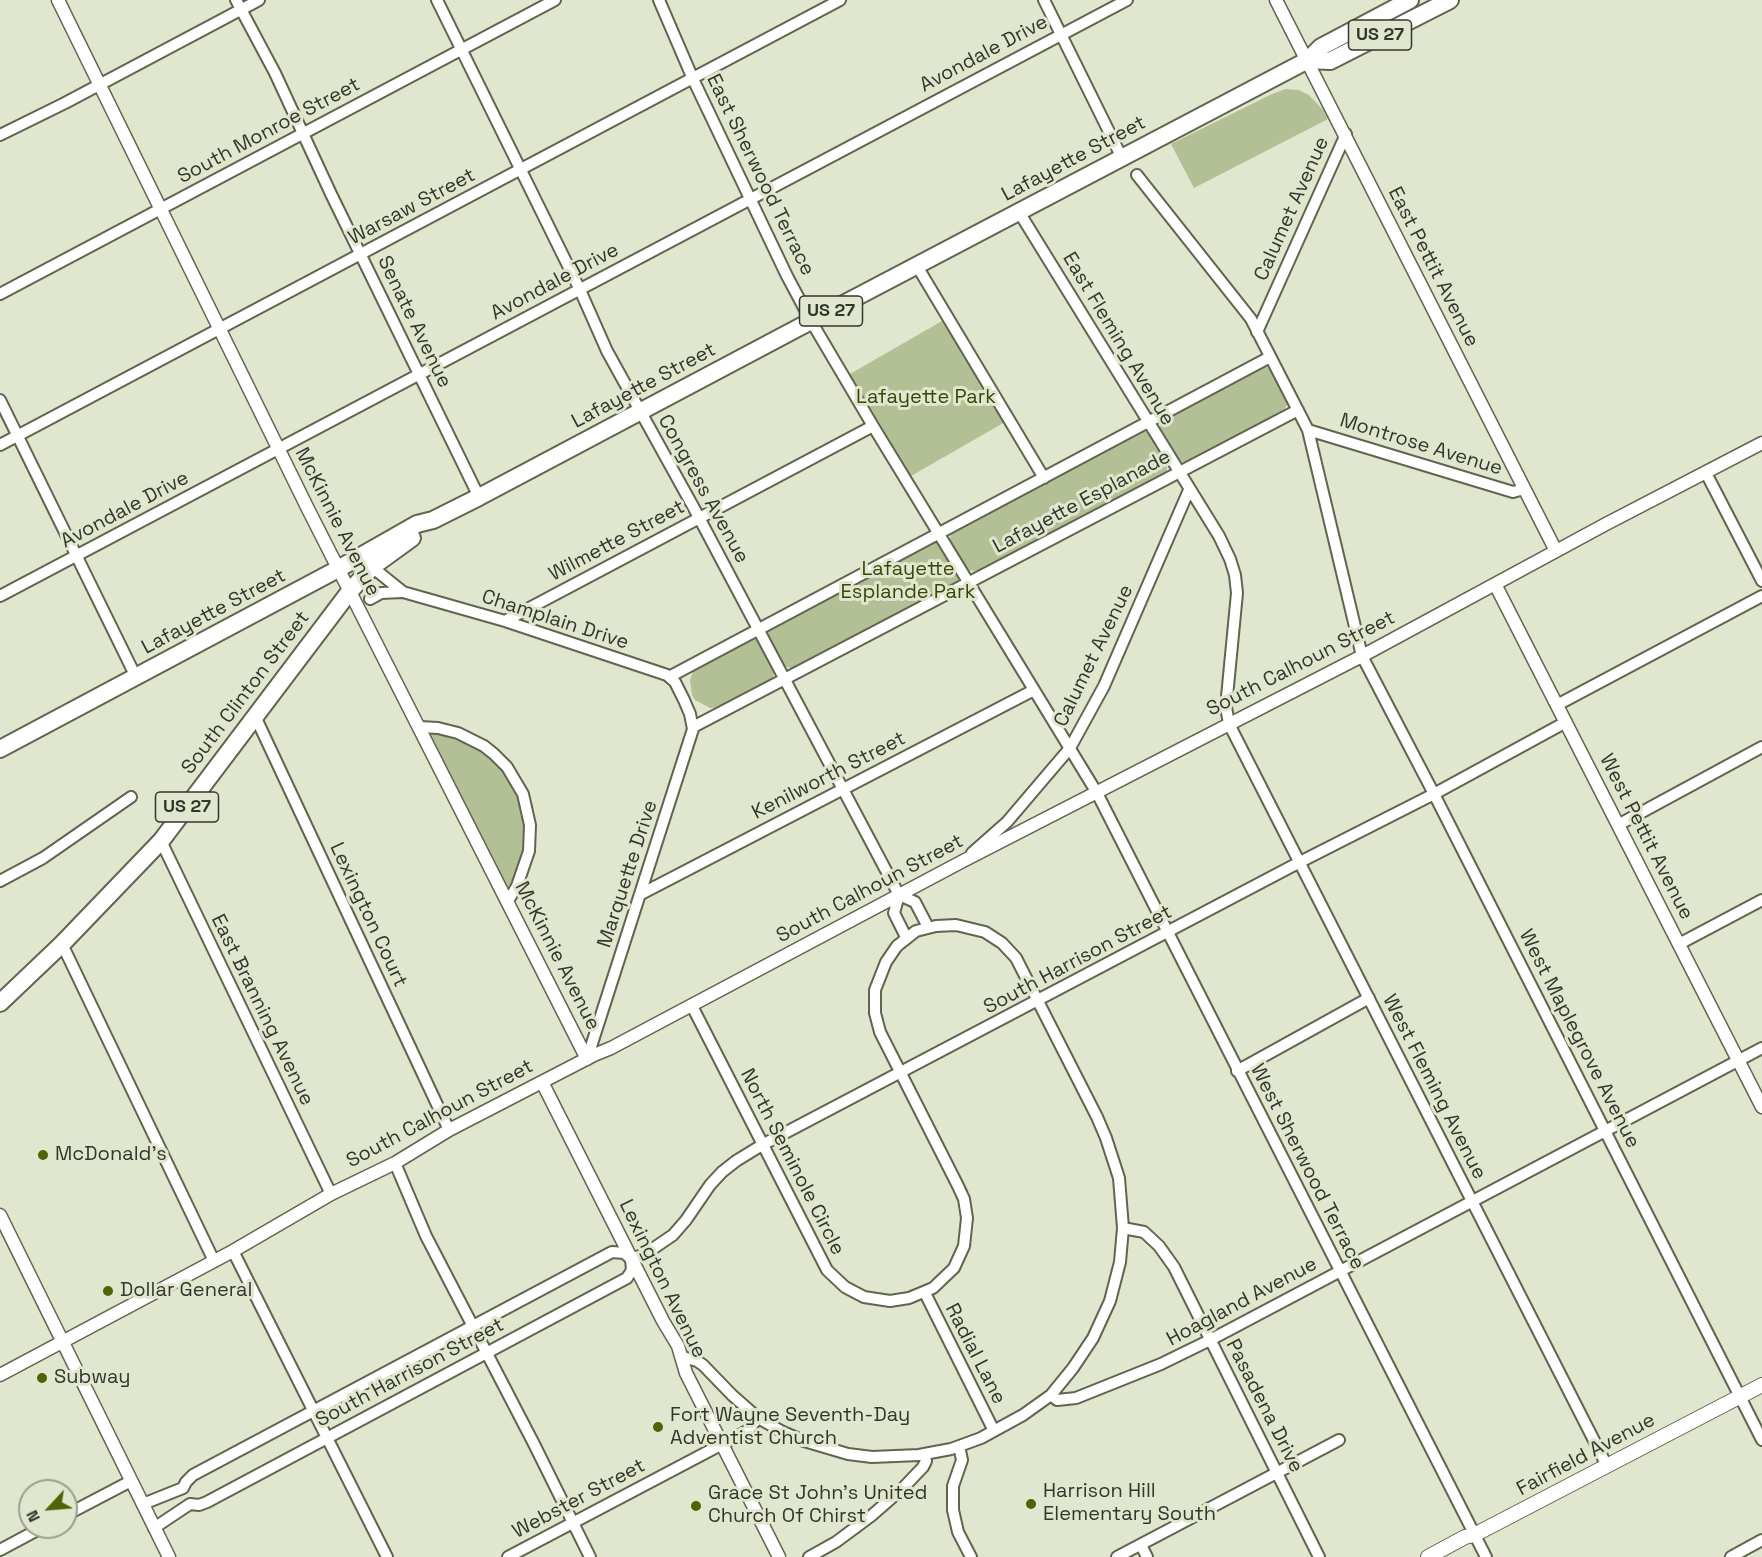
<!DOCTYPE html>
<html>
<head>
<meta charset="utf-8">
<style>
	body { margin:0 }
	#map { position:relative; width:1762px; height:1557px; overflow:hidden; background:#e0e7ce; font-family:"Space Grotesk",sans-serif }
	canvas { display:block }
	.north { position:absolute; left:18px; top:1479px; width:60px; height:60px; box-sizing:border-box; background:#e0e7ce; border:2px solid #9ba08d; border-radius:50%; rotate:244deg; font-size:16px; font-weight:700; line-height:24px; text-align:center; color:#33362c }
	.north::after { content:''; display:block; margin:auto; width:21px; height:27px; background:#516207; clip-path:polygon(50% 0,100% 100%,50% 72%,0 100%) }
</style>
</head>
<body>
<div id="map">
<canvas width="1762" height="1557"></canvas>
<div class="north">N</div>
</div>
<script>
const context = document.querySelector('canvas').getContext('2d');
context.lineJoin = 'round';
function fillPath(path, color) {
  context.fillStyle = color;
  context.fill(path, 'evenodd');
}
function shape(rows) {
  const path = new Path2D();
  for (const r of rows) {
    path.moveTo(r[0], r[1]);
    for (let i = 2; i < r.length; i += 2) path.lineTo(r[i], r[i + 1]);
  }
  return path;
}
function stroke(path, color, width, dash) {
  context.strokeStyle = color;
  context.lineWidth = width;
  context.lineCap = dash ? 'butt' : 'round';
  context.setLineDash(dash || []);
  context.stroke(path);
}
function write(font, color, halo, rows, align = 'center') {
  context.font = font + ' "Space Grotesk",sans-serif';
  context.lineWidth = 6;
  context.setLineDash([]);
  context.textBaseline = 'middle';
  context.strokeStyle = halo;
  context.fillStyle = color;
  for (const [text, x, y, turn = 0] of rows) {
    context.save();
    context.translate(x, y);
    context.rotate((+turn || 0) * Math.PI / 180);
    context.textAlign = isNaN(turn) ? turn : align;
    if (halo) context.strokeText(text, 0, 0);
    context.fillText(text, 0, 0);
    context.restore();
  }
}
const green = shape([
	[1286,89,1299,90,1309,95,1323,110,1328,119,1194,188,1171,144,1272,94],
	[942,321,1005,422,911,476,850,374],
	[1264,366,1271,369,1289,402,1282,413,1188,462,1183,462,1177,459,1160,431,1160,420],
	[1139,431,1144,431,1150,434,1167,463,1167,471,1163,475,979,572,968,570,950,541,951,532],
	[936,541,940,544,959,577,956,584,794,669,784,666,768,637,768,630],
	[754,638,757,640,774,671,773,679,723,707,710,708,695,700,692,695,690,680,694,669],
	[432,733,452,737,468,743,498,764,511,781,518,796,525,831,523,854,519,870,509,886,505,886,430,737]
]);
const minor = shape([
	[236,0,275,73,331,194,479,497],
	[437,0,580,290,607,351,695,510,899,895],
	[659,0,693,79,787,276,811,321,873,426,1097,793,1486,1557],
	[1044,0,1122,158],
	[0,135,65,103,259,0],
	[1137,175,1251,319,1308,430,1362,656,1434,794,1762,1440],
	[1019,212,1219,536,1230,559,1235,575,1237,593,1226,707,1229,724,1607,1466],
	[917,266,1044,478],
	[0,294,555,0],
	[1257,332,1346,134],
	[0,400,136,677],
	[1308,430,1513,492,1524,489],
	[0,445,840,0],
	[1706,473,1762,581],
	[372,567,403,592,505,621,667,675,675,682,684,700,690,714,693,729,587,1059],
	[0,596,1127,0],
	[370,599,381,593,402,592],
	[505,621,873,426],
	[669,677,1270,357],
	[1557,705,1762,596],
	[255,716,449,1130],
	[420,727,438,728,458,733,484,746,494,754,507,767,523,794,530,825,529,851,517,886,508,901],
	[693,727,1298,410],
	[1618,825,1762,747],
	[161,841,331,1194],
	[972,853,1007,822,1070,748,1104,686,1189,490],
	[0,881,43,858,131,797],
	[641,894,1034,690],
	[899,895,915,902,928,927],
	[899,895,894,913,906,937],
	[62,944,214,1261],
	[1679,944,1762,900],
	[1237,1071,1369,998],
	[395,1163,426,1236,534,1444,590,1557],
	[1123,1228,1144,1232,1159,1246,1174,1267,1319,1557],
	[233,1251,387,1557],
	[631,1259,645,1254,673,1235,686,1220,710,1185,722,1172,736,1161,762,1145,1300,862,1434,794,1566,722],
	[925,1293,994,1431],
	[683,1357,697,1361,703,1365,732,1395,758,1418,783,1432,804,1441,848,1454,872,1457,919,1455,951,1449,981,1438,1023,1415,1051,1395,1073,1368,1093,1338,1110,1301,1120,1262,1123,1228,1119,1178,1106,1138,1097,1117,1016,958,1002,943,985,932,956,925,936,926,916,931,897,946,886,962,875,990,875,1013,880,1032,958,1186,964,1199,967,1218,964,1246,954,1268,933,1288,909,1298,890,1301,864,1297,845,1287,827,1270,692,1006],
	[1051,1395,1057,1400,1076,1398,1161,1364,1210,1340,1762,1048],
	[959,1446,962,1460,953,1486,953,1510,958,1532,971,1557],
	[143,1504,183,1488,186,1482,193,1475,612,1252,624,1253,631,1259,632,1270,627,1278,207,1502,199,1505,190,1504,154,1528],
	[66,1515,131,1481],
	[1141,1545,1147,1557],
	[0,1550,43,1527],
	[508,1557,747,1431,758,1418],
	[809,1557,836,1542,871,1516,903,1488,923,1467,926,1461,925,1455],
	[1117,1557,1339,1440],
	[1731,1557,1762,1540]
]);
const tertiary = shape([
	[58,0,308,509,587,1059],
	[1276,0,1556,551],
	[1495,584,1762,1107],
	[542,1082,663,1321,678,1346,686,1373,779,1557],
	[0,1215,169,1557],
	[0,1375,233,1251,331,1194,395,1163,449,1130,594,1055,611,1048,963,861,1362,656,1606,524,1762,443]
]);
const secondary = shape([
	[1428,1557,1465,1537,1474,1535,1762,1385]
]);
const trunk = shape([
	[1308,60,1330,61,1450,0],
	[0,749,338,569,417,524,433,520,479,497,811,321,1308,60,1321,47,1410,0],
	[0,1003,62,944,161,841,350,591,372,567,412,538]
]);
const markers = [
	[43,1155,6,"#516207"],
	[108,1291,6,"#516207"],
	[42,1378,6,"#516207"],
	[658,1427,6,"#516207"],
	[1031,1504,6,"#516207"],
	[696,1506,6,"#516207"]
];
const shields = [
	[1380,35,63],
	[831,311,63],
	[187,807,63]
];
const shieldNames = [
	["US 27",1380,35],
	["US 27",831,311],
	["US 27",187,807]
];
const streetNames = [
	["Avondale Drive",984,54,-28],
	["South Monroe Street",269,131,-28],
	["Lafayette Street",1074,159,-28],
	["East Sherwood Terrace",760,175,64],
	["Warsaw Street",412,207,-28],
	["Calumet Avenue",1292,209,-66],
	["East Pettit Avenue",1433,267,63],
	["Avondale Drive",555,282,-28],
	["Senate Avenue",414,322,64],
	["East Fleming Avenue",1118,339,59],
	["Lafayette Street",644,386,-28],
	["Montrose Avenue",1421,445,17],
	["Congress Avenue",703,489,61],
	["Lafayette Esplanade",1082,502,-28],
	["Avondale Drive",125,510,-28],
	["McKinnie Avenue",337,522,63],
	["Wilmette Street",617,541,-28],
	["Lafayette Street",214,612,-28],
	["Champlain Drive",555,620,18],
	["Calumet Avenue",1094,656,-64],
	["South Calhoun Street",1301,664,-27],
	["South Clinton Street",246,693,-53],
	["Kenilworth Street",829,776,-27],
	["West Pettit Avenue",1646,837,63],
	["Marquette Drive",628,874,-72],
	["South Calhoun Street",870,889,-28],
	["Lexington Court",368,915,65],
	["McKinnie Avenue",557,956,63],
	["South Harrison Street",1078,960,-28],
	["East Branning Avenue",262,1010,64],
	["West Maplegrove Avenue",1579,1039,63],
	["West Fleming Avenue",1434,1087,63],
	["South Calhoun Street",440,1114,-28],
	["North Seminole Circle",792,1162,63],
	["West Sherwood Terrace",1307,1167,63],
	["Lexington Avenue",662,1279,64],
	["Hoagland Avenue",1242,1302,-28],
	["Radial Lane",975,1354,63],
	["South Harrison Street",410,1373,-28],
	["Pasadena Drive",1264,1406,63],
	["Fairfield Avenue",1586,1455,-28],
	["Webster Street",579,1499,-28]
];
const parkNames = [
	["Lafayette Park",926,398],
	["Lafayette",908,570],
	["Esplande Park",908,593]
];
const poiNames = [
	["McDonald's",55,1155],
	["Dollar General",120,1291],
	["Subway",54,1378],
	["Fort Wayne Seventh-Day",670,1416],
	["Adventist Church",670,1439],
	["Harrison Hill",1043,1492],
	["Elementary South",1043,1515],
	["Grace St John's United",708,1494],
	["Church Of Chirst",708,1517]
];
fillPath(green, '#b3bf95');
stroke(minor, '#5f654f', 14);
stroke(tertiary, '#5f654f', 15);
stroke(secondary, '#5f654f', 16);
stroke(trunk, '#5f654f', 20);
stroke(minor, '#fff', 10);
stroke(tertiary, '#fff', 12);
stroke(secondary, '#fff', 14);
stroke(trunk, '#fff', 16);
for (const [x, y, r, color] of markers) {
  const dot = new Path2D();
  dot.arc(x, y, r, 0, 2 * Math.PI);
  context.fillStyle = color;
  context.fill(dot);
  stroke(dot, '#e0e7ce', 2);
}
for (const [x, y, w] of shields) {
  const box = new Path2D();
  box.roundRect(x - w / 2, y - 15, w, 30, 4.5);
  context.fillStyle = '#e0e7ce';
  context.fill(box);
  stroke(box, '#33362c', 1.5);
}
write('bold 18px', '#33362c', null, shieldNames);
write('20px', '#33362c', '#e0e7ce', streetNames);
write('20px', '#3a4609', '#e0e7ce', parkNames);
write('20px', '#33362c', '#e0e7ce', poiNames, 'left');
</script>
</body>
</html>
